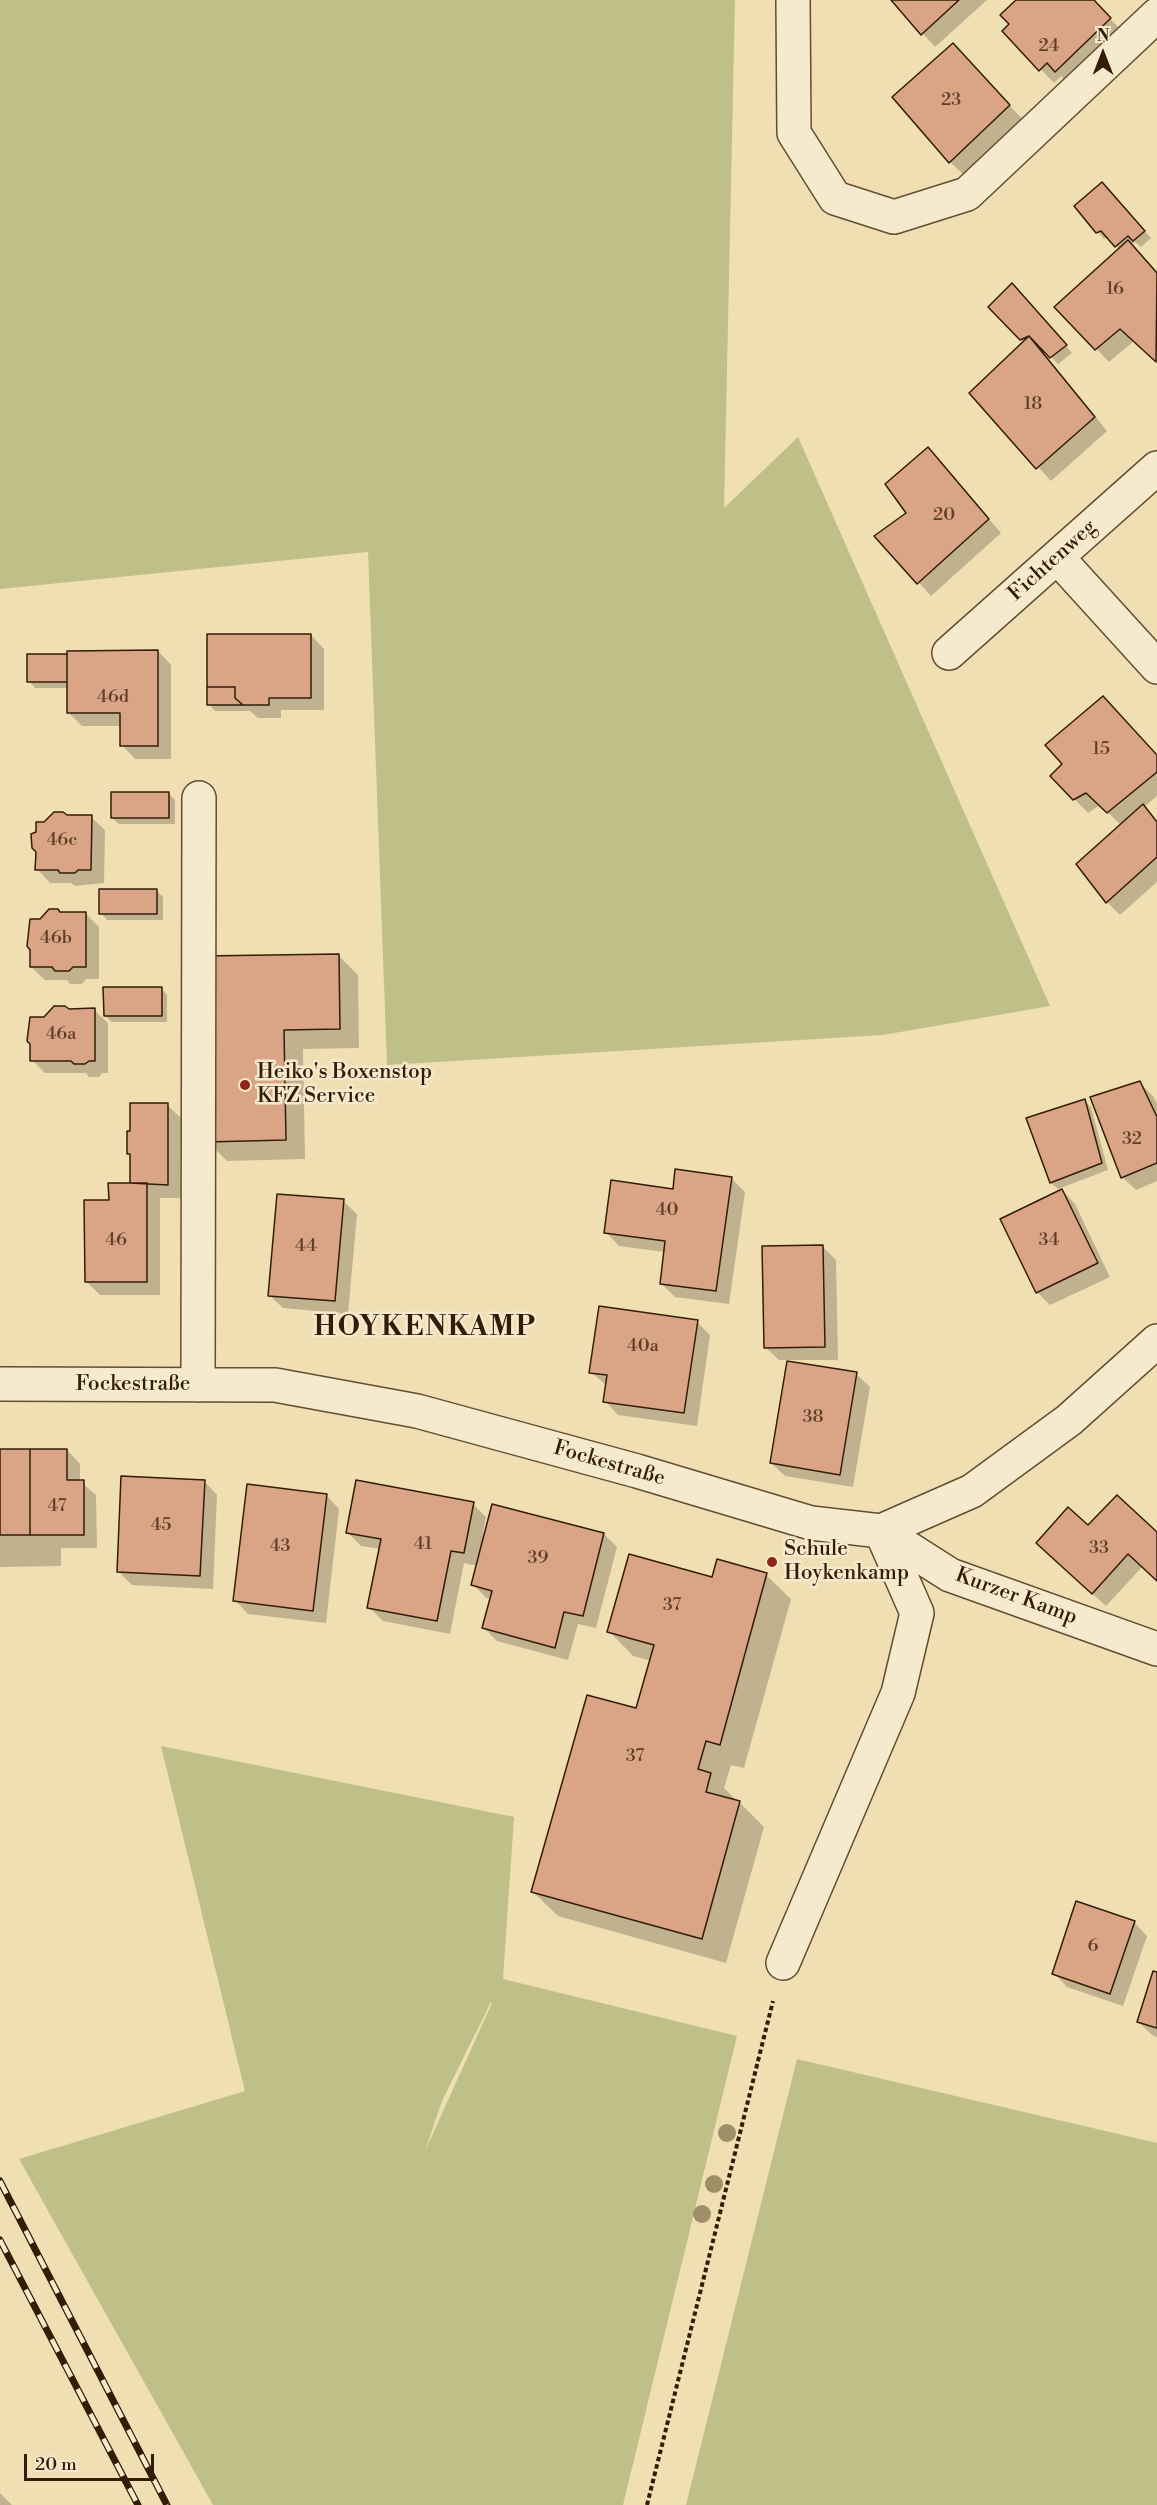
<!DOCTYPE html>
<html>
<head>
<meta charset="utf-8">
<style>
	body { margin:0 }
	#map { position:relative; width:1157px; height:2505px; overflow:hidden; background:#f0dfb2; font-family:"Libre Bodoni",serif }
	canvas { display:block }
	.north { position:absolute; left:1073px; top:24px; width:60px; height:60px; -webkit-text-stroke:4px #f5eacd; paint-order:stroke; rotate:0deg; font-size:16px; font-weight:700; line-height:24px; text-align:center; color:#331c08 }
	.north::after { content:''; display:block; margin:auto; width:21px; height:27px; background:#331c08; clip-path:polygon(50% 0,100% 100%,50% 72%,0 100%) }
	.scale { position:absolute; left:24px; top:2454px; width:130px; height:27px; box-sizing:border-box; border:3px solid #331c08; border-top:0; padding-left:8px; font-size:18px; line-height:21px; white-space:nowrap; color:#331c08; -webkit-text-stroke:4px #f5eacd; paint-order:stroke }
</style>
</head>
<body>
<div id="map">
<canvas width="1157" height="2505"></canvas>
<div class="north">N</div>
<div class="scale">20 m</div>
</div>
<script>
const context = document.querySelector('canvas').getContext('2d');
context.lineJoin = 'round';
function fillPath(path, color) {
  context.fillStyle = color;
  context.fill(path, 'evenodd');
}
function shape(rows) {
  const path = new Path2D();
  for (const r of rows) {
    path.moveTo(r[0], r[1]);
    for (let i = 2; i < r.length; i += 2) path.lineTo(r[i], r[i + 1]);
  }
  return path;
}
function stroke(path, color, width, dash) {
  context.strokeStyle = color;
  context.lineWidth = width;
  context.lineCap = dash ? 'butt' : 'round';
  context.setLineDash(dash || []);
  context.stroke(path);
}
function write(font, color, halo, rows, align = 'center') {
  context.font = font + ' "Libre Bodoni",serif';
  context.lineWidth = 5;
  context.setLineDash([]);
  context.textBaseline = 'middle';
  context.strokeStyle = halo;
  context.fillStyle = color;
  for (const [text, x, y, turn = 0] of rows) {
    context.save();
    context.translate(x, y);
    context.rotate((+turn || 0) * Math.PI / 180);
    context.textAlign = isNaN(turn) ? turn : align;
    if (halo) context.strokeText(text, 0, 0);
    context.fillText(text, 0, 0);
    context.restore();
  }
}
const green = shape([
	[0,0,735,0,724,508,798,437,1050,1006,883,1035,387,1065,368,552,0,589],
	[161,1746,514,1817,503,1979,737,2036,623,2505,213,2505,19,2159,245,2091],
	[491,2002,492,2003,425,2151,442,2101],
	[797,2059,1157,2143,1157,2505,686,2505]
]);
const shadow = shape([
	[893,0,987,0,935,47],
	[1018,0,1092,0,1123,32,1069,84,1061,76,1054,83,1004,31,1011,25],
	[966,58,1023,120,964,175,950,162],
	[1108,190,1151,238,1141,247,1135,242,1131,245,1157,273,1157,362,1134,341,1109,362,1056,307,1120,250,1108,237,1104,239,1098,232,1076,206],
	[1019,292,1072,353,1058,364,1046,352,1044,353,1107,431,1051,481,971,393,1024,343,991,307],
	[941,463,1001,533,931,596,877,536,908,514],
	[311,635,324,649,324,710,281,710,281,718,258,718,250,711,215,711,209,704],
	[158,651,171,665,171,759,135,759,122,745,122,726,82,726,69,713,68,688,35,688,29,681],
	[1157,756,1157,796,1144,807,1157,821,1157,882,1120,915,1107,902,1078,864,1121,825,1100,805,1088,813,1052,776],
	[168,793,175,800,175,824,119,824,112,818],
	[67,817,91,817,105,830,104,883,75,886,71,883,50,883,37,869,37,833,45,823],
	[157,891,163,897,163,920,107,920,101,913],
	[86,914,99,927,99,979,86,979,82,984,70,984,67,980,45,980,31,967,28,933,41,920],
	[338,955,358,975,359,1048,303,1049,305,1159,227,1161,208,1142,204,958],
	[161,988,167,995,167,1022,112,1022,105,1016],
	[94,1010,108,1023,108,1073,102,1073,99,1077,89,1077,86,1073,45,1073,32,1060,45,1019,68,1011],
	[1140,1083,1153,1096,1157,1104,1157,1181,1136,1190,1122,1177],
	[1085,1101,1091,1107,1108,1170,1058,1189,1051,1183,1027,1119],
	[167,1105,181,1118,181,1198,160,1198,160,1295,100,1295,86,1281,110,1202,132,1185,132,1157,128,1153],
	[731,1178,745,1192,729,1304,675,1297,661,1283,665,1252,619,1246,606,1232,674,1190],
	[1062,1190,1075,1204,1110,1277,1050,1305,1037,1292],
	[343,1201,357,1214,348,1314,283,1308,269,1295],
	[822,1246,836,1260,838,1360,779,1360,765,1347],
	[697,1322,710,1335,697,1426,618,1415,605,1401,607,1386,591,1372],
	[856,1374,870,1387,853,1487,785,1476,771,1463],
	[67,1450,80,1464,80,1481,96,1495,97,1548,61,1548,61,1566,0,1567,0,1451],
	[204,1481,217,1495,213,1589,132,1585,118,1571],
	[326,1495,339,1509,326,1623,248,1614,235,1600],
	[473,1504,486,1517,483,1533,604,1534,617,1547,596,1628,578,1624,568,1660,497,1641,484,1628,491,1599,486,1598,473,1584,478,1566,464,1563,450,1634,383,1621,369,1607,381,1549,361,1546,347,1532],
	[1088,1528,1157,1534,1157,1580,1142,1567,1106,1606,1051,1556],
	[766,1575,791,1599,744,1768,731,1765,724,1788,735,1799,734,1801,739,1802,764,1827,726,1963,558,1916,533,1892,637,1710,651,1661,633,1656,609,1631,713,1579],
	[1134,1922,1147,1936,1123,2006,1067,1987,1054,1973],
	[1157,1974,1157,2037,1152,2035,1139,2022],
	[0,2493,12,2505,0,2505]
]);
const building = shape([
	[891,0,959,0,921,35,891,0],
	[1016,0,1094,0,1111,18,1055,72,1047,63,1039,71,1002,31,1009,24,1000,15,1016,0],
	[953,43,1010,105,949,163,892,97,953,43],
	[1102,182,1145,231,1133,241,1128,236,1115,247,1101,231,1096,233,1074,206,1102,182],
	[1128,240,1157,273,1156,362,1120,329,1095,350,1054,307,1128,240],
	[1012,283,1067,345,1050,358,1029,336,1020,340,988,307,1012,283],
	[1029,336,1095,417,1036,469,969,393,1029,336],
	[928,447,989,519,917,584,874,536,906,513,885,484,928,447],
	[207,634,311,634,311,698,269,698,269,705,243,705,235,698,235,687,207,687,207,634],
	[158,650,158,746,120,746,120,713,67,713,67,651,158,650],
	[27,654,67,654,67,682,27,682,27,654],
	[207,687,235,687,235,698,243,705,207,705,207,687],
	[1103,696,1157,755,1157,772,1107,813,1086,793,1073,800,1050,776,1062,764,1045,745,1103,696],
	[111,792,169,792,169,818,111,818,111,792],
	[1143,804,1157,822,1157,857,1106,903,1076,864,1143,804],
	[54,812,63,812,67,815,92,815,91,870,78,870,75,873,60,873,58,870,35,870,36,852,32,848,31,834,36,832,36,822,44,822,54,812],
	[99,889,157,889,157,914,99,914,99,889],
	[49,909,58,909,60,912,86,912,86,967,73,967,69,971,55,971,52,967,30,967,30,950,27,946,30,919,40,919,49,909],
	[339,954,340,1029,284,1030,286,1140,206,1142,202,956,339,954],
	[103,987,162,987,162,1016,104,1016,103,987],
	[54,1006,65,1006,69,1009,95,1008,95,1061,89,1061,85,1064,74,1064,71,1061,30,1061,30,1044,27,1041,30,1017,44,1017,54,1006],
	[1140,1081,1157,1117,1157,1163,1121,1178,1090,1097,1140,1081],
	[1085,1099,1102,1163,1050,1183,1026,1118,1085,1099],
	[130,1103,168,1103,168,1185,130,1183,130,1154,127,1154,127,1131,130,1131,130,1103],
	[675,1169,732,1177,716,1291,660,1284,665,1241,604,1233,611,1180,673,1189,675,1169],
	[108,1183,147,1183,147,1282,85,1282,84,1200,109,1200,108,1183],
	[1062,1189,1098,1263,1036,1293,1000,1219,1062,1189],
	[277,1194,344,1199,335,1301,268,1296,277,1194],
	[823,1245,825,1347,764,1348,762,1246,823,1245],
	[599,1306,698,1320,684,1413,603,1402,607,1375,589,1373,599,1306],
	[787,1361,857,1372,840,1475,770,1463,787,1361],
	[0,1449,30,1449,30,1535,0,1535,0,1449],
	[30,1449,67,1449,67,1480,84,1480,84,1535,30,1535,30,1449],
	[121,1476,205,1480,200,1576,117,1572,121,1476],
	[356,1480,474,1502,464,1553,451,1551,437,1621,367,1608,381,1539,346,1533,356,1480],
	[247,1484,327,1494,313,1611,233,1601,247,1484],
	[1117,1495,1157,1532,1157,1581,1128,1554,1092,1594,1036,1543,1068,1507,1088,1525,1117,1495],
	[492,1504,604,1533,583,1616,564,1612,555,1648,482,1628,492,1591,471,1585,492,1504],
	[629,1554,712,1577,717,1559,767,1573,720,1745,706,1741,698,1769,711,1773,706,1792,740,1801,702,1939,531,1892,587,1695,636,1708,654,1645,607,1632,629,1554],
	[1076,1901,1135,1921,1110,1994,1052,1974,1076,1901],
	[1153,1971,1157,1972,1157,2028,1137,2022,1153,1971]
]);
const path = shape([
	[647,2505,773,2001]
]);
const minor = shape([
	[793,0,794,133,835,198,894,217,967,194,1157,15],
	[1057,557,1157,667],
	[949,653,1157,468],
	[0,1384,275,1385,417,1411,637,1471,811,1523,881,1531,972,1491,1069,1420,1157,1341],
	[198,1385,199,798],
	[881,1531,950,1575,1157,1649],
	[783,1963,898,1693,917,1613,881,1531]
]);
const rail = shape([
	[0,2181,167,2505],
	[0,2240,138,2505]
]);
const trees = [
	[727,2133],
	[714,2184],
	[702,2214]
];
const markers = [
	[245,1085,6,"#8f2418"],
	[772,1562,6,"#8f2418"]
];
const numberNames = [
	["24",1049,47],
	["23",951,101],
	["16",1115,290],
	["18",1033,405],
	["20",944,516],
	["46d",113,698],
	["15",1101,750],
	["46c",62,841],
	["46b",56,939],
	["46a",61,1035],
	["32",1132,1140],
	["40",667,1211],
	["46",116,1241],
	["34",1049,1241],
	["44",306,1247],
	["40a",643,1347],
	["38",813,1418],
	["47",57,1507],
	["45",161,1526],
	["41",423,1545],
	["43",280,1547],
	["33",1099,1549],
	["39",538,1559],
	["37",672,1606],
	["37",635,1757],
	["6",1093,1947]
];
const streetNames = [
	["Fichtenweg",1053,561,-42],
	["Fockestraße",133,1385],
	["Fockestraße",609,1464,16],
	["Kurzer Kamp",1016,1597,20]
];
const poiNames = [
	["Heiko's Boxenstop",257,1073],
	["KFZ Service",257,1097],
	["Schule",784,1550],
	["Hoykenkamp",784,1574]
];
const districtNames = [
	["HOYKENKAMP",425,1329]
];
fillPath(green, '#bfc088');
fillPath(shadow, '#0003');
fillPath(building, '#daa487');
stroke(building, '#331c08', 1.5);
stroke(minor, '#624d32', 36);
stroke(path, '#331c08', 4, [4.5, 3]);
stroke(minor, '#f5eacd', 33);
stroke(rail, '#331c08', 7);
stroke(rail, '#f5eacd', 4.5, [14]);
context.fillStyle = '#9f8f69';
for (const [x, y] of trees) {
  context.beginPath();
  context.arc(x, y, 9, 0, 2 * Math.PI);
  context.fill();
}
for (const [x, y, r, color] of markers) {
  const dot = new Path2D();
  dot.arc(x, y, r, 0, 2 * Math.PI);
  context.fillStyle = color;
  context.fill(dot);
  stroke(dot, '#f5eacd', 2);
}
write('18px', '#5d3e28', null, numberNames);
write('21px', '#331c08', '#f5eacd', streetNames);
write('21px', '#331c08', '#f5eacd', poiNames, 'left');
context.letterSpacing = '1.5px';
write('bold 27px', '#331c08', '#f5eacd', districtNames);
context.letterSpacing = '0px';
</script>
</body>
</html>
